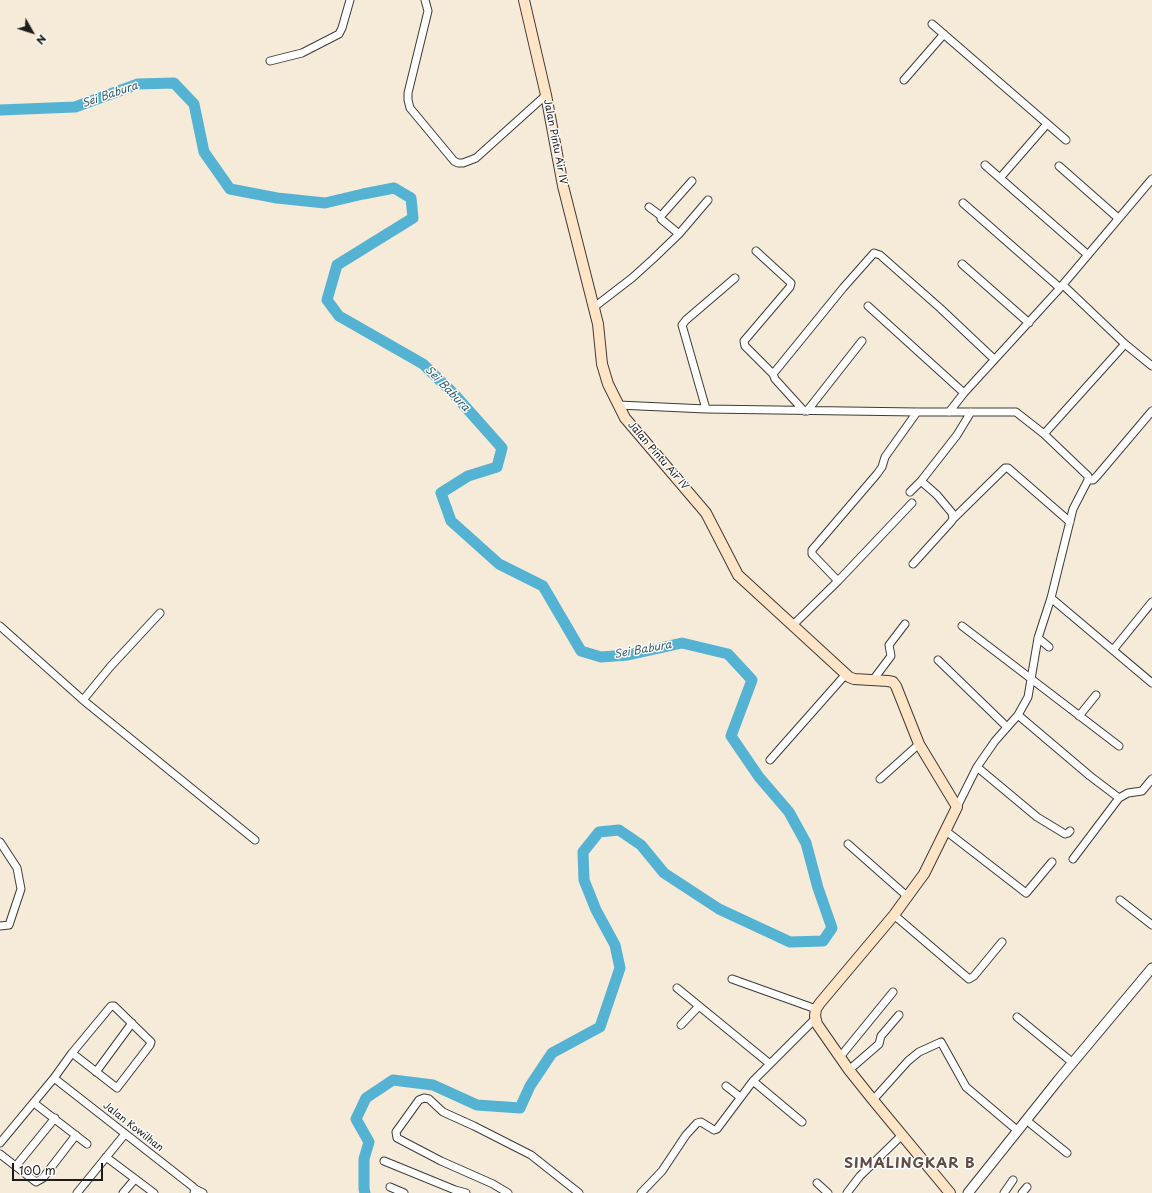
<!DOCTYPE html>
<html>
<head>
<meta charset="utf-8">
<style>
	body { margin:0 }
	#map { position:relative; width:1152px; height:1193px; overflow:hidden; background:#f5ebd8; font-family:"Playpen Sans",sans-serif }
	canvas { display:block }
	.north { position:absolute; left:12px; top:12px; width:40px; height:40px; -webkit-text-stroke:3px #fff; paint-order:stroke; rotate:129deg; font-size:11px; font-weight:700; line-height:16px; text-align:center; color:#1c1c1c }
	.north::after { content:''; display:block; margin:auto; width:14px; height:18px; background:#1c1c1c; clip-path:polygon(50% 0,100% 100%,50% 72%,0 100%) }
	.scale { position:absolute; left:12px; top:1163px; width:91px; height:18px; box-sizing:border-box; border:2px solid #1c1c1c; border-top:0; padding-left:5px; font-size:12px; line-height:14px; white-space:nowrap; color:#1c1c1c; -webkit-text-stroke:3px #fff; paint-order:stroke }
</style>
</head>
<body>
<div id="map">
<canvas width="1152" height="1193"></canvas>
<div class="north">N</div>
<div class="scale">100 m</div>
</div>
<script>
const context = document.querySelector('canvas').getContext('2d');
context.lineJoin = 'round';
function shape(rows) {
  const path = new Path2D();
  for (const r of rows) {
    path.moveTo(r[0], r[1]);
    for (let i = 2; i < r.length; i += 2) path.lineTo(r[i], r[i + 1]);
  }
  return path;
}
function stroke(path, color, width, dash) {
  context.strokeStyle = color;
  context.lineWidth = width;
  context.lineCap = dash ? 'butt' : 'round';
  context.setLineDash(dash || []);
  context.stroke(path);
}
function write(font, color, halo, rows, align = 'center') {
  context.font = font + ' "Playpen Sans",sans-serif';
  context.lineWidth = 3;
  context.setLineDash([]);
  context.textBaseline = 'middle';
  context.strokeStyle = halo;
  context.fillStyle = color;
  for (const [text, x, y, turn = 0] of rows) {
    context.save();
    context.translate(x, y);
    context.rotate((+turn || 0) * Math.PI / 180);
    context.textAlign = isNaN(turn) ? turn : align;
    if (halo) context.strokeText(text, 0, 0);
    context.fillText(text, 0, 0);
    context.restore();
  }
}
const river = shape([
	[0,110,75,107,138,84,174,83,194,104,204,152,230,189,277,198,325,203,363,194,394,188,411,198,413,218,337,265,327,300,339,316,423,364,454,394,502,448,497,467,468,476,441,493,451,521,499,564,543,586,581,651,601,657,628,655,682,643,728,654,752,680,731,736,759,777,789,812,806,843,818,888,832,928,823,941,790,942,719,909,664,873,641,845,619,830,599,832,583,852,584,880,596,910,615,945,620,968,600,1027,552,1053,530,1086,520,1108,477,1105,433,1085,393,1080,366,1098,356,1119,369,1142,364,1159,364,1189,365,1193]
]);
const minor = shape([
	[425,0,428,11,408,93,408,100,410,108,454,161,458,163,463,163,476,158,546,95],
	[932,24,1066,140],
	[270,61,302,53,339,34,342,28,350,0],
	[904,80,944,34],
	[985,165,1088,255],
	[1059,166,1118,218],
	[1000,178,1047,124],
	[963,203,1060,288],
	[649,207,661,216],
	[679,234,661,219,661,216,692,181],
	[756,251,791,283,790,287,744,341,745,346,773,374],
	[962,264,1029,323],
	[1063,285,1125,344,1152,366],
	[868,306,964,393],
	[593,308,632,278,653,259,679,234,708,200],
	[618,405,706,409,917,412,1016,412,1044,434,1088,476,1088,480,1073,509,1051,598,1038,638,1028,697,1018,715,995,741,977,767,957,807],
	[706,409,682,325,686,320,735,278],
	[804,411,775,379,773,374,843,288,874,253,880,255,940,308,994,359],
	[807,411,862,341],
	[949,412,964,393,1060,288,1152,179],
	[1044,434,1125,344],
	[1088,480,1093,480,1097,476,1152,411],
	[921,481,937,495,952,513,953,519],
	[910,492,921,481,957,435,971,412],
	[913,564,951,522,953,519,1005,468,1008,468,1070,522],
	[838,581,814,556,812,554,812,550,877,474,882,467,885,457,917,412],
	[1051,598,1152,683],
	[793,625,838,581,912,503],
	[0,626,83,700,255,840],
	[962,626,1119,746],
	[1038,638,1049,647],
	[1113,650,1152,602],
	[938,660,1007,727],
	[873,680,891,656,889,645,905,624],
	[83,700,110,667,160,613],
	[1018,715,1090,776,1119,798],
	[1079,716,1096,695],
	[770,760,846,674],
	[977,767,1037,817,1065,834,1068,833,1070,831],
	[880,779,919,744],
	[946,831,1026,893,1027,892,1052,862],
	[0,842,17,868,21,889,9,925,0,926],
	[848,844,908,897],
	[1073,859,1119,798,1128,793,1142,791,1152,779],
	[1120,900,1152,925],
	[894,915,969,979,974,976,1002,942],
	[732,979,816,1009],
	[677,988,770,1064],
	[1017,1017,1073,1063],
	[681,1025,699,1006],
	[840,1057,893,992],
	[849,1070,879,1044,881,1036,899,1015],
	[96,1072,132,1023],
	[54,1078,192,1186,195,1189,194,1193],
	[753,1081,802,1122],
	[726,1086,740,1097],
	[873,1100,908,1061,919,1052,941,1042,966,1087,1018,1131],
	[34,1103,87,1144],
	[1026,1120,1067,1153],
	[0,1143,54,1078,72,1053,111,1006,114,1006,151,1042,150,1045,117,1088,72,1053],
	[0,1154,36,1182,43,1178,76,1135],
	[106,1157,154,1193],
	[384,1161,455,1190,466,1193],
	[16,1166,55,1118],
	[817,1183,828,1193],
	[390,1187,404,1193],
	[195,1189,203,1193],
	[77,1193,125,1134],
	[123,1193,135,1179],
	[508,1193,493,1184,441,1161,397,1138,396,1132,419,1100,424,1098,429,1099,443,1112,474,1126,531,1155,579,1193],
	[641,1193,662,1171,686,1135,697,1123,701,1122,714,1130,717,1129,753,1081,815,1019],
	[847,1193,860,1176,902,1135],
	[1004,1193,1013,1180],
	[1022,1193,1027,1187]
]);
const tertiary = shape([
	[968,1193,1059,1079,1152,968]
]);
const secondary = shape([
	[524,0,546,95,563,186,598,324,602,364,608,384,625,418,706,513,738,575,849,677,854,679,888,681,893,682,896,686,919,744,957,807,924,874,918,882,894,915,820,1003,816,1009,815,1016,817,1024,849,1070,873,1100,950,1193]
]);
const streetNames = [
	["Jalan Pintu Air IV",555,142,79],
	["Jalan Pintu Air IV",658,456,49],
	["Jalan Kowilhan",133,1127,38]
];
const waterNames = [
	["Sei Babura",110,95,-19],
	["Sei Babura",447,389,46],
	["Sei Babura",643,650,-10]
];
const districtNames = [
	["SIMALINGKAR B",910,1164]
];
stroke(river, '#54b2d2', 11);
stroke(minor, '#3d3b38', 9);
stroke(tertiary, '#3d3b38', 11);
stroke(secondary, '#3d3b38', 12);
stroke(minor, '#fff', 7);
stroke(tertiary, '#fff', 9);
stroke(secondary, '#ffe4c6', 10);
write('10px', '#1c1c1c', '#fff', streetNames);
write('italic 11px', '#35606e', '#fff', waterNames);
context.letterSpacing = '1px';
write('bold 14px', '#624c44', '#fff', districtNames);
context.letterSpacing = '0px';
</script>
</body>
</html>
